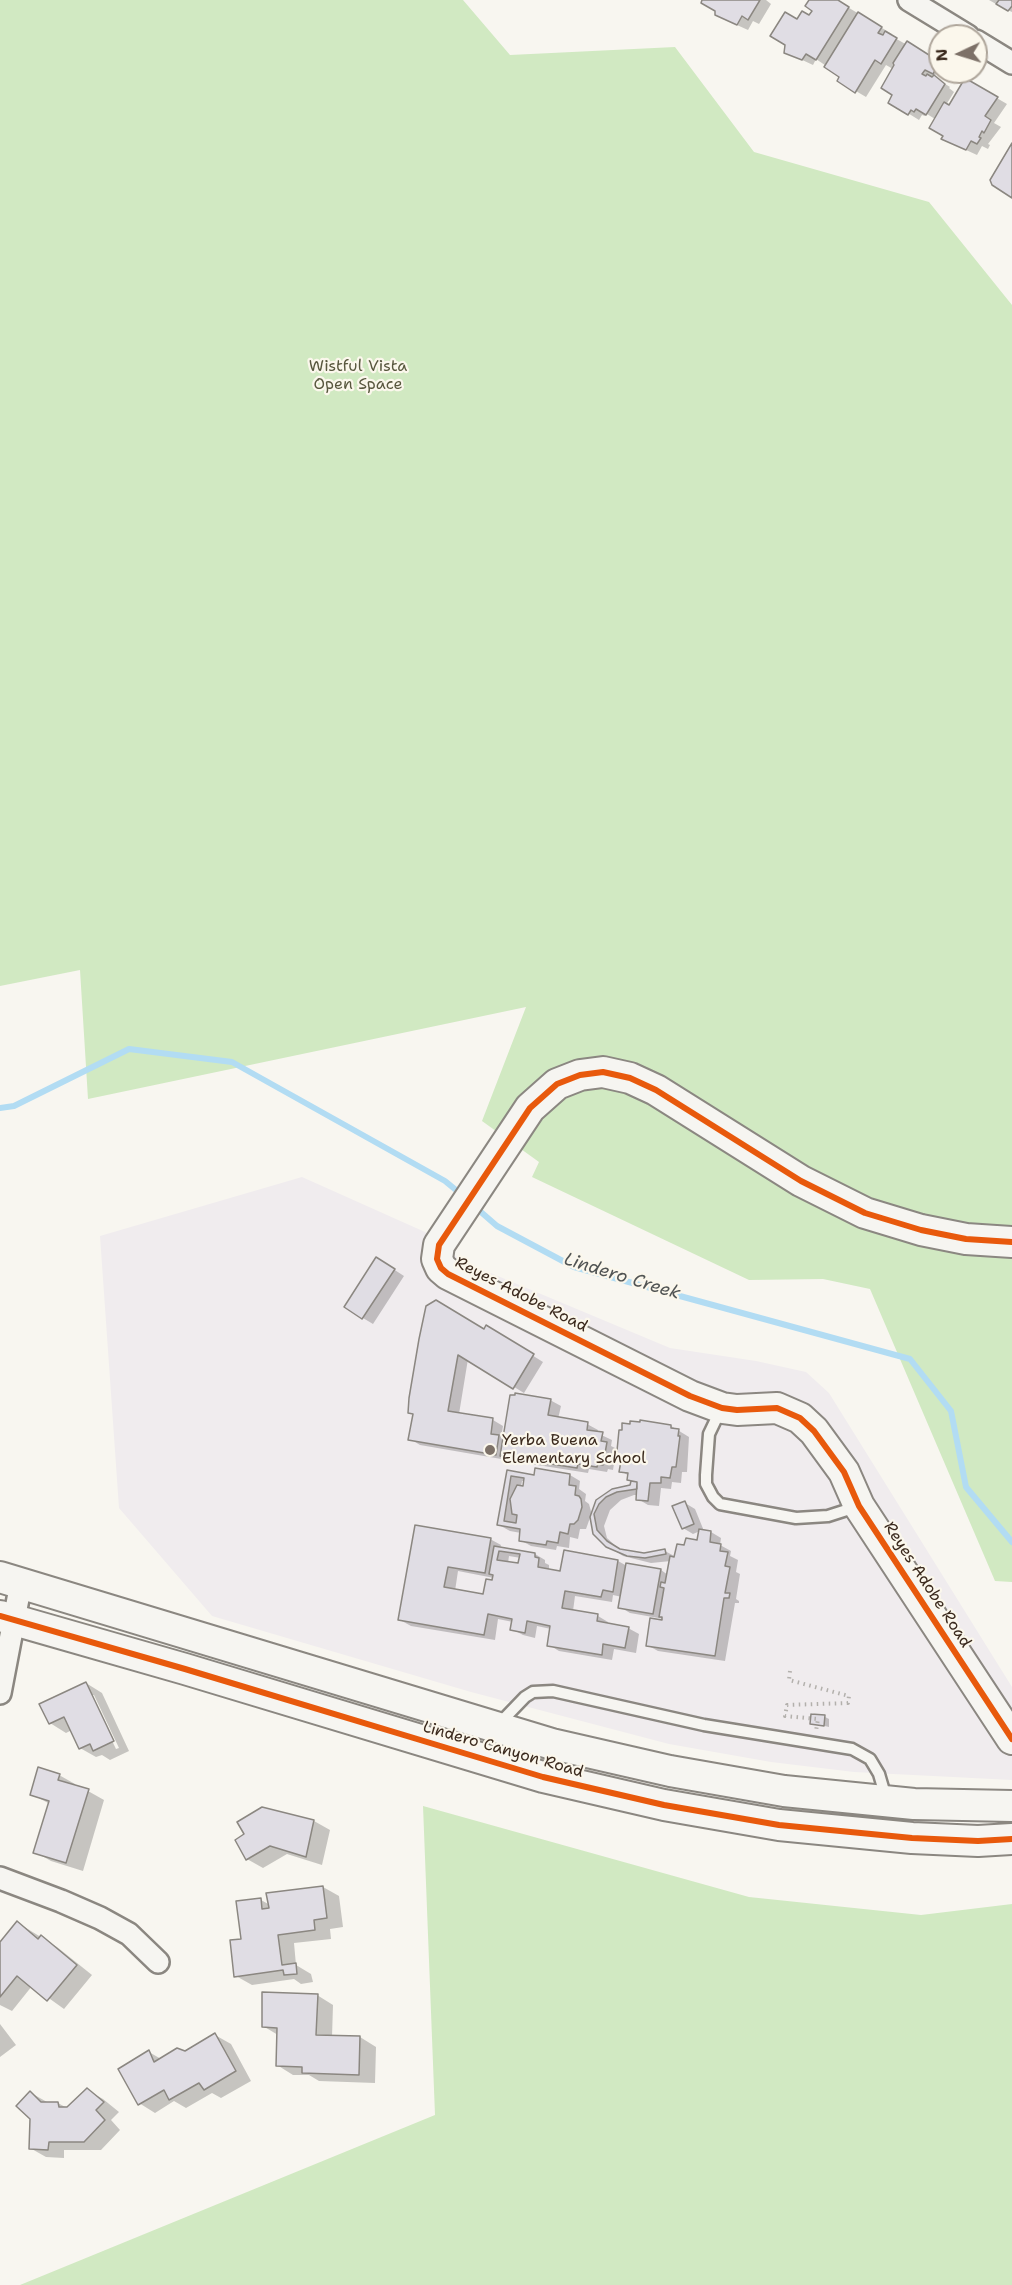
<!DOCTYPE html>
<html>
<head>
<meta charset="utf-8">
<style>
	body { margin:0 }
	#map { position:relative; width:1012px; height:2285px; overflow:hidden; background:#f8f6f0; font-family:"Shantell Sans",sans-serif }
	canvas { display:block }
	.north { position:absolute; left:928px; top:24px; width:60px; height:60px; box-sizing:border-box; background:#fbf7ec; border:2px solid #aea59a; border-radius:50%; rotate:266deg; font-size:16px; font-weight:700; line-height:24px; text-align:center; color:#3b2a1e }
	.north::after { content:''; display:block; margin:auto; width:21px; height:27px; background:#7d7168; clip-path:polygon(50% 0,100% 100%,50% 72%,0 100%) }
</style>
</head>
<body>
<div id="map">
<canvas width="1012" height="2285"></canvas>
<div class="north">N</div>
</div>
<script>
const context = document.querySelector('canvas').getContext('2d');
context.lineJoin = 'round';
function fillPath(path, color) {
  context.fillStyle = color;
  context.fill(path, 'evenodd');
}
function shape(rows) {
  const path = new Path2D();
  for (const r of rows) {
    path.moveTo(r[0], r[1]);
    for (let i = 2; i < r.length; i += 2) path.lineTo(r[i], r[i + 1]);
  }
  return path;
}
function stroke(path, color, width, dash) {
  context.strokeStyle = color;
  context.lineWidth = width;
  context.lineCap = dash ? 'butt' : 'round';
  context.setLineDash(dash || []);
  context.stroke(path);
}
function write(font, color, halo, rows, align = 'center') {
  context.font = font + ' "Shantell Sans",sans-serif';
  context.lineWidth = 4.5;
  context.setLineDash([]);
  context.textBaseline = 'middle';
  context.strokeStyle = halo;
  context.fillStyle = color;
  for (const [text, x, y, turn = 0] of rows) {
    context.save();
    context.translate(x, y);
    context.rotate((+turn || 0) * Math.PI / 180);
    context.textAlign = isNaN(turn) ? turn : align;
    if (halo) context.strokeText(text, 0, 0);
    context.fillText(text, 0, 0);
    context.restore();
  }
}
const built = shape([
	[302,1177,425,1232,462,1261,670,1348,756,1361,806,1372,829,1393,1012,1687,1012,1780,854,1772,771,1762,669,1744,471,1692,212,1616,119,1508,100,1236]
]);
const green = shape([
	[0,0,463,0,510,55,675,47,754,152,929,202,1012,305,1012,1582,995,1581,870,1289,823,1279,749,1280,532,1177,539,1162,482,1121,526,1007,88,1099,80,970,0,986],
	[423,1806,749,1897,921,1915,1012,1904,1012,2285,20,2285,435,2115]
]);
const shadow = shape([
	[704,0,766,0,771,4,759,24,753,21,748,30,728,21],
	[810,0,836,0,892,34,891,36,940,63,940,72,949,72,944,79,936,74,934,77,950,87,949,88,954,92,946,105,950,107,966,80,1007,104,994,123,1001,127,988,144,990,145,988,149,982,146,977,155,953,144,945,136,935,119,927,114,925,116,922,115,919,120,890,102,894,95,893,69,886,65,866,97,839,81,841,76,816,59,813,65,785,52,798,21,810,17,814,10],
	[989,0,1012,0,1012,12,1003,8],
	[387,1265,404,1276,373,1324,363,1318],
	[487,1327,543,1362,524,1393,468,1359,459,1414,493,1420,503,1426,501,1438,504,1440,550,1400,561,1406,558,1419,587,1424,598,1430,597,1433,612,1440,611,1446,619,1450,671,1426,689,1437,687,1472,682,1472,681,1483,672,1482,671,1489,661,1488,659,1506,648,1505,638,1499,638,1495,634,1495,621,1500,610,1510,604,1526,607,1538,619,1549,635,1554,665,1551,676,1557,686,1547,698,1541,700,1531,693,1534,683,1528,685,1503,695,1509,704,1531,711,1532,721,1538,720,1545,731,1551,730,1556,738,1560,736,1572,740,1574,736,1599,739,1601,739,1603,735,1603,725,1661,658,1651,647,1645,664,1622,664,1619,630,1613,620,1607,622,1597,613,1595,612,1602,575,1596,573,1611,598,1616,608,1622,608,1625,628,1628,639,1634,636,1653,614,1649,612,1660,559,1651,549,1645,551,1629,537,1626,535,1638,523,1635,512,1629,513,1622,498,1619,495,1640,411,1626,400,1620,416,1527,490,1539,501,1545,500,1548,535,1554,545,1560,545,1563,549,1565,549,1570,561,1573,565,1552,618,1561,627,1566,661,1570,668,1575,671,1561,651,1563,623,1556,601,1542,591,1515,586,1529,580,1529,578,1539,570,1537,569,1548,557,1546,556,1550,531,1546,520,1540,521,1533,510,1531,499,1525,508,1472,535,1476,536,1469,570,1475,580,1481,579,1489,586,1494,585,1501,589,1504,592,1515,601,1497,631,1486,632,1481,629,1479,629,1476,621,1471,622,1462,615,1458,613,1470,608,1469,607,1472,589,1469,588,1473,512,1461,507,1458,507,1460,420,1445,410,1439,414,1415,409,1412,410,1398],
	[522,1481,525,1481,524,1488,521,1487],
	[509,1556,521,1558,520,1565,508,1563],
	[458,1571,494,1578,493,1582,484,1596,455,1591],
	[86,1683,102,1693,129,1751,110,1760,102,1755,96,1757,80,1748,72,1730,66,1733,50,1723],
	[90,1695,94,1695,119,1748,116,1749],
	[825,1717,829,1719,829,1727,812,1723],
	[59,1775,75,1784,74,1787,88,1791,104,1800,83,1871,51,1861,35,1852,50,1804,31,1794],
	[262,1809,314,1821,330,1830,322,1865,287,1854,263,1868,247,1859,246,1834],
	[323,1887,339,1896,343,1927,330,1929,331,1939,294,1943,296,1965,311,1974,313,1982,301,1984,294,1979,252,1985,236,1976,242,1940,261,1900,270,1905],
	[18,1923,57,1947,92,1975,64,2009,32,1986,12,2011,0,2005,0,1945],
	[317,1995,333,2005,332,2037,360,2037,376,2047,375,2083,319,2081,309,2075,293,2075,277,2065,278,2035,263,2026],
	[0,2024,16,2045,0,2057],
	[215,2035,231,2044,251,2081,221,2098,212,2093,186,2108,174,2101,155,2113,139,2103,149,2052,161,2059,185,2052],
	[87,2090,103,2099,119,2112,111,2120,120,2130,101,2150,64,2150,64,2158,46,2157,30,2148,31,2093,47,2102,58,2103,67,2108]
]);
const stream = shape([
	[0,1108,14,1106,129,1049,232,1062,445,1181,462,1195],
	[474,1206,497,1226,574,1267,910,1359,951,1411,966,1487,1012,1542]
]);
const building = shape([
	[702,0,760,0,748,20,742,16,737,25,715,15,715,11,701,3,702,0],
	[809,0,838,0,849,7,816,60,806,54,802,60,784,53,785,45,770,36,785,12,797,19,802,11,809,15,812,11,805,6,809,0],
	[999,0,1012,0,1012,6,1008,11,996,4,999,0],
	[858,12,882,27,878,33,883,35,885,31,897,38,881,64,875,60,855,93,837,81,839,77,824,67,858,12],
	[907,41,940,62,933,74,925,70,922,74,926,76,927,74,932,77,934,75,945,84,926,115,916,109,914,112,911,110,908,115,888,103,892,95,881,88,894,65,893,63,907,41],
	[965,78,998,97,985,116,991,120,984,133,982,131,979,137,981,138,977,144,971,141,966,150,941,139,943,136,929,128,944,102,949,105,965,78],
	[1012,143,1012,198,992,185,990,180,1012,143],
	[376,1257,395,1269,362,1319,344,1307,376,1257],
	[436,1300,484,1329,486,1325,534,1354,513,1389,458,1355,448,1411,493,1418,491,1434,499,1435,496,1455,408,1440,413,1414,408,1413,409,1398,419,1339,426,1306,436,1300],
	[515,1393,551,1399,548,1415,588,1422,587,1430,603,1432,601,1441,607,1442,603,1465,598,1464,597,1467,578,1464,577,1468,500,1456,510,1395,515,1395,515,1393],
	[640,1420,671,1425,671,1428,679,1429,678,1436,680,1436,676,1467,672,1467,670,1478,661,1477,661,1483,650,1483,648,1501,636,1500,637,1482,627,1480,628,1473,619,1472,621,1461,616,1461,619,1430,622,1430,622,1423,630,1424,630,1421,640,1422,640,1420],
	[535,1468,570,1474,569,1485,576,1486,575,1495,579,1496,581,1499,582,1507,578,1520,574,1524,570,1524,568,1534,560,1532,558,1543,547,1541,546,1545,519,1541,520,1529,497,1525,507,1470,534,1475,535,1468],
	[511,1476,524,1478,523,1486,517,1485,510,1499,512,1514,517,1515,516,1523,504,1521,511,1476],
	[631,1481,637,1482,637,1489,617,1492,606,1497,599,1504,594,1514,597,1530,607,1541,620,1549,644,1553,665,1549,666,1554,645,1558,627,1556,606,1547,593,1534,590,1517,596,1500,612,1489,630,1485,631,1481],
	[685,1501,694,1524,682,1529,672,1506,685,1501],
	[415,1525,491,1538,485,1573,448,1567,444,1587,483,1594,486,1579,492,1580,493,1575,489,1574,494,1546,535,1553,535,1557,539,1558,538,1567,560,1571,564,1550,618,1560,613,1592,603,1590,601,1597,565,1591,562,1608,598,1614,597,1621,629,1627,625,1648,603,1644,602,1655,547,1646,550,1626,527,1621,525,1633,510,1630,512,1619,488,1614,484,1635,398,1620,415,1525],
	[499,1551,520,1554,518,1563,497,1560,499,1551],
	[699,1529,711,1531,710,1542,721,1544,720,1551,728,1552,725,1566,730,1567,725,1593,730,1593,729,1598,724,1598,715,1656,646,1646,650,1618,662,1620,662,1617,659,1617,664,1588,660,1587,661,1582,665,1583,670,1556,674,1557,677,1544,684,1545,686,1538,697,1540,699,1529],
	[626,1563,661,1569,653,1614,618,1608,626,1563],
	[86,1682,114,1741,93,1751,90,1744,79,1749,64,1717,49,1724,39,1704,86,1682],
	[811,1714,825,1715,824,1726,810,1724,811,1714],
	[38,1767,60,1774,58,1780,89,1789,66,1863,33,1853,49,1801,30,1795,38,1767],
	[262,1807,314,1820,306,1857,270,1846,246,1860,235,1840,244,1834,237,1822,262,1807],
	[323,1886,327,1918,314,1920,315,1930,278,1935,282,1965,296,1963,297,1974,284,1975,283,1970,234,1977,230,1940,241,1939,236,1901,261,1898,262,1909,269,1908,266,1893,323,1886],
	[17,1921,38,1939,41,1935,77,1965,47,2001,17,1976,0,1997,0,1942,17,1921],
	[262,1992,318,1994,316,2035,360,2036,359,2075,302,2073,302,2067,276,2066,277,2028,262,2027,262,1992],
	[215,2033,236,2071,204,2090,199,2083,169,2100,164,2090,138,2105,118,2069,149,2050,154,2062,177,2048,185,2051,215,2033],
	[87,2088,104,2102,96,2110,105,2120,84,2142,49,2142,48,2150,29,2149,30,2119,16,2106,30,2091,41,2102,58,2102,59,2107,67,2107,87,2088]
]);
const path = shape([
	[790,1671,789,1680,849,1696,848,1703,787,1705,785,1716,818,1719,816,1731]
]);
const lane = shape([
	[720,1411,709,1434,706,1475,706,1484,713,1497,720,1504,796,1518,828,1516,856,1507],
	[499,1724,525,1697,533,1692,553,1691,704,1725,852,1749,870,1759,879,1774,886,1798]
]);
const street = shape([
	[909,0,968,36],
	[976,41,1012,63],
	[0,1693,21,1583],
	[0,1878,61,1901,100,1918,129,1934,158,1962]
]);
const secondary = shape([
	[1012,1242,966,1239,921,1230,865,1213,801,1181,656,1090,630,1078,603,1072,580,1075,557,1084,530,1108,439,1245,437,1259,441,1268,448,1274,690,1396,722,1408,737,1410,777,1408,800,1418,814,1431,844,1472,859,1506,1012,1739],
	[0,1577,552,1744,670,1771,784,1791,914,1804,1012,1806],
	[0,1616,185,1669,543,1777,664,1805,779,1825,912,1838,978,1841,1012,1839]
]);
const cycleway = shape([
	[1012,1242,966,1239,921,1230,865,1213,801,1181,656,1090,630,1078,603,1072,580,1075,557,1084,530,1108,439,1245,437,1259,441,1268,448,1274,690,1396,722,1408,737,1410,777,1408,800,1418,814,1431,844,1472,859,1506,1012,1739],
	[0,1616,185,1669,543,1777,664,1805,779,1825,912,1838,978,1841,1012,1839]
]);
const markers = [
	[490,1450,6,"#7d7168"]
];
const parkNames = [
	["Wistful Vista",358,367],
	["Open Space",358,385]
];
const streetNames = [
	["Reyes Adobe Road",521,1295,27],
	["Reyes Adobe Road",927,1585,57],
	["Lindero Canyon Road",503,1750,16]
];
const poiNames = [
	["Yerba Buena",502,1441],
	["Elementary School",502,1459]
];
const waterNames = [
	["Lindero Creek",622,1277,17]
];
fillPath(built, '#f0ecee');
fillPath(green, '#d1e9c2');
fillPath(shadow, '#0003');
stroke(stream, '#b2dcf3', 6);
fillPath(building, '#e0dde4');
stroke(building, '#8b8781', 1.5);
stroke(lane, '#8b8781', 15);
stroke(street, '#8b8781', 26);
stroke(secondary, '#8b8781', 34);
stroke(path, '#b3b0ac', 4, [1.5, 4.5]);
stroke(lane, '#f6f5f1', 10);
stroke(street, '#f6f5f1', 21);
stroke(secondary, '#f6f5f1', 30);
stroke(cycleway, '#e8590c', 6);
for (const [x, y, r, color] of markers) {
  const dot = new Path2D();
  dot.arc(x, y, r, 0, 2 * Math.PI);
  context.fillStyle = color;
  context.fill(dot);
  stroke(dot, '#fbf7ec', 2);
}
write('16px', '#58573e', '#fbf7ec', parkNames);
write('16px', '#3b2a1e', '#fbf7ec', streetNames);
write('16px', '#3b2a1e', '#fbf7ec', poiNames, 'left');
write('italic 18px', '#515454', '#fbf7ec', waterNames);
</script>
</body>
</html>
